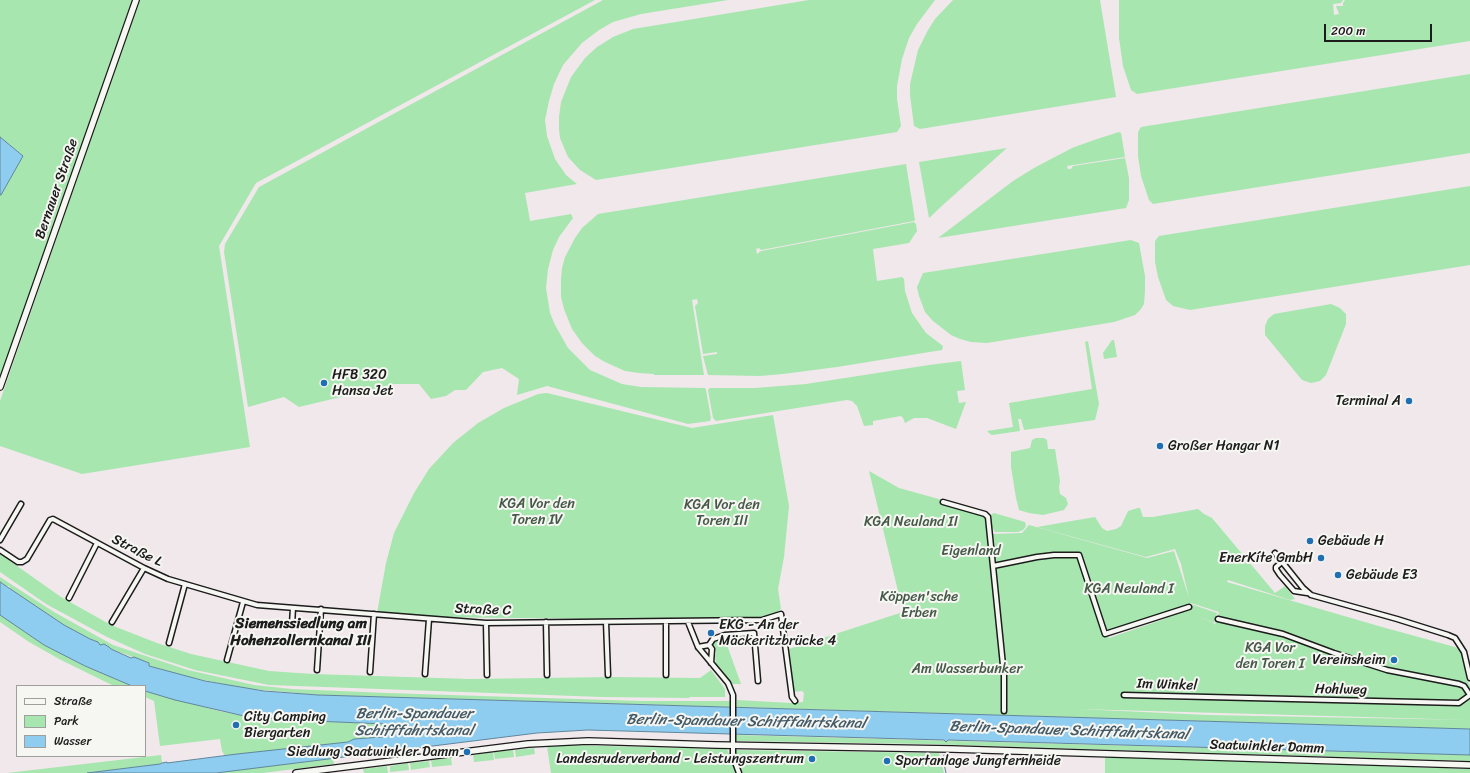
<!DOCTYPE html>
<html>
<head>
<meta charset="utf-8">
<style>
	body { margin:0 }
	#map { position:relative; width:1470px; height:773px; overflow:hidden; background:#f1e8eb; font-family:Sriracha,sans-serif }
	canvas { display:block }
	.legend { position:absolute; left:16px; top:685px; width:130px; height:72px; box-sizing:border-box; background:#f6f6f2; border:1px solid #9f9f9c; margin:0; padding:5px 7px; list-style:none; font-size:12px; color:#1c1c1c }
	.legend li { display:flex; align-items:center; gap:8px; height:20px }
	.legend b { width:20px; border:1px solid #9f9f9c }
	.scale { position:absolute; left:1324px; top:24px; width:108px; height:18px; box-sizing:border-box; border:2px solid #1c1c1c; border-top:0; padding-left:5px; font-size:12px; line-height:14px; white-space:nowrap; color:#1c1c1c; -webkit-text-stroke:3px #f6f6f2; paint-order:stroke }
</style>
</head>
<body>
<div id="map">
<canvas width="1470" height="773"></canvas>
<ul class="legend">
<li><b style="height:5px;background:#f6f6f2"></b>Straße</li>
<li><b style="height:11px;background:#a7e6af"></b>Park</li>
<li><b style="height:11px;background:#8ecdef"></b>Wasser</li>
</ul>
<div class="scale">200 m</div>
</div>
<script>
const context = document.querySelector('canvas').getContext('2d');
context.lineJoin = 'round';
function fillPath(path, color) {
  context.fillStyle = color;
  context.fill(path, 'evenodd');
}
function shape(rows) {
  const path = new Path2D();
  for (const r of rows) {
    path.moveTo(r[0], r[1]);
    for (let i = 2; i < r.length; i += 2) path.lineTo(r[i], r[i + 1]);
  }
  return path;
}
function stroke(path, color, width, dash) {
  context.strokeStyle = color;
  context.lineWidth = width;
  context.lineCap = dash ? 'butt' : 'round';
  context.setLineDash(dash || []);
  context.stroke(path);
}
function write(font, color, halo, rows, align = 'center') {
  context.font = font + ' Sriracha,sans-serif';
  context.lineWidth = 4;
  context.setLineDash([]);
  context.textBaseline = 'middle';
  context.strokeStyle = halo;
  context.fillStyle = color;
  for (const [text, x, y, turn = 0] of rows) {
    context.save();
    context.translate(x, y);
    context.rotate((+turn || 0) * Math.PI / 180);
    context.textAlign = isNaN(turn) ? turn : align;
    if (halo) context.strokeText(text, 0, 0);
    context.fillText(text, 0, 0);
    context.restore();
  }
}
const green = shape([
	[0,0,132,0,0,377,0,195,23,156,0,137],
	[139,0,595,0,256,183,219,246,250,447,82,474,0,446,0,401],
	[603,0,728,0,641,14,613,22,599,30,582,43,563,65,554,84,549,101,545,120,547,136,555,159,566,175,577,184,525,193,530,221,571,214,573,218,559,237,553,250,548,269,546,288,550,313,555,325,568,348,590,370,622,384,641,387,705,388,706,390,711,418,710,421,688,424,547,386,517,395,519,379,502,368,483,372,466,390,455,390,446,396,431,399,419,384,395,384,299,407,284,397,248,407,224,252,225,244,259,187],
	[809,0,935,0,917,24,909,38,902,59,897,86,897,99,901,126,897,132,596,180,580,170,568,157,560,138,559,129,559,117,561,102,571,77,585,58,597,47,613,37,633,29],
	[953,0,1100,0,1116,97,920,129,914,126,910,95,910,84,918,50,928,30,935,19],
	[1119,0,1343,0,1341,3,1333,4,1334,15,1339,14,1336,6,1343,6,1343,3,1345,0,1470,0,1470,41,1137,94,1131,90,1123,66,1119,38],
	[1470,74,1470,153,1153,204,1149,200,1141,176,1138,156,1138,132,1141,127],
	[1119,132,1121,133,1125,157,1067,166,1068,169,1071,169,1073,166,1125,158,1129,178,1129,200,1126,208,938,238,1013,181,1034,168,1072,148,1094,140],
	[1007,148,945,203,929,218,919,162],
	[906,164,915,220,914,221,761,250,759,248,756,249,757,254,761,251,914,222,916,224,917,231,909,243,873,249,877,281,902,277,904,279,905,291,912,313,926,333,943,346,942,350,837,367,783,374,760,376,708,375,703,356,717,354,717,352,703,354,695,306,698,303,697,299,692,300,704,375,654,375,654,374,639,373,625,371,605,362,595,356,582,343,572,329,564,309,561,297,561,279,562,268,565,257,575,238,582,228,598,214],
	[1470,186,1470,265,1190,310,1173,306,1166,300,1158,277,1155,262,1155,241,1159,236],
	[1131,240,1139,243,1145,276,1145,291,1144,304,1141,309,1135,315,1114,322,987,343,971,342,960,339,951,335,933,321,925,312,919,296,917,287,923,273],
	[1331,304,1340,308,1346,314,1346,324,1326,375,1320,381,1311,383,1302,380,1265,335,1265,326,1268,319,1274,314],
	[1112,340,1114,340,1117,357,1104,359,1103,353],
	[1088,341,1099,404,1095,420,1024,430,1021,419,1018,419,1019,423,1020,431,992,435,989,433,987,431,1013,427,1009,403,1092,389,1085,342],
	[961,361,965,390,957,391,959,403,966,402,956,429,927,418,914,418,905,423,903,418,901,416,873,421,873,425,864,426,857,406,852,401,847,400,716,421,713,418,708,390,710,388,755,388,806,384,929,365],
	[547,393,692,428,773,415,789,506,784,557,778,589,781,609,773,615,756,619,691,620,430,617,377,613,386,563,394,533,414,493,429,469,453,443,478,423,504,408,538,394],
	[1036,438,1044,438,1047,440,1048,449,1055,449,1060,481,1059,487,1060,494,1066,498,1068,504,1064,510,1043,515,1029,513,1019,510,1016,498,1011,467,1011,452,1030,448,1032,440],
	[869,471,899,488,989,513,991,534,1022,533,1029,525,1147,558,1174,551,1189,598,1181,564,1175,549,1146,557,1037,527,1095,517,1102,528,1107,531,1116,529,1121,526,1128,511,1138,508,1140,508,1143,517,1153,517,1198,509,1204,514,1212,518,1275,593,1285,586,1295,599,1290,600,1228,580,1227,582,1382,627,1455,647,1461,651,1467,680,1470,686,1470,720,1078,709,1208,715,1470,720,1470,729,737,707,737,700,791,703,803,702,804,693,802,691,793,692,789,649,903,612],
	[1191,603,1219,612,1212,634,1215,624,1197,615,1214,623,1217,613,1191,604,1163,616,1163,619,1173,616,1109,638,1107,634,1188,605],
	[994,513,1025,522,1026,526,1023,530,1018,532,995,532,991,526,990,515],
	[0,554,61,597,111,625,157,643,191,654,269,671,313,674,470,679,612,677,700,678,711,670,725,689,725,697,690,697,689,698,602,697,269,685,195,670,145,654,107,637,46,604,0,572],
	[0,577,54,612,113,645,188,670,254,685,292,689,387,693,642,701,730,701,730,707,318,695,242,688,189,677,149,666,149,663,111,649,100,645,98,642,88,639,64,625,48,614,45,613,11,590,9,586,5,586,0,582],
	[0,615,44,645,85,666,132,686,114,686,61,660,29,642,0,622],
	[724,636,727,645,741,684,732,684,716,665,715,655,716,655,716,651,714,651,712,643,715,640],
	[145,691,219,711,244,716,289,720,386,724,389,726,390,731,387,736,382,737,354,739,348,742,301,748,225,756,222,751,220,739,160,746,154,701,145,697],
	[736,735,1470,755,1470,761,926,744,736,741],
	[568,745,727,749,736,773,551,773,547,746],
	[534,748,535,754,516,757,515,750],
	[513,750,514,757,495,759,494,752],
	[736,750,939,753,944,773,743,773,737,763],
	[493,752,494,760,474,762,473,755],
	[161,755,162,763,160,764,87,773,7,773],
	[1105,757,1470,769,1470,773,1105,773],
	[333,758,334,764,263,773,216,773],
	[451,758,452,765,432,767,431,760],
	[429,761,430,767,411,770,410,763],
	[408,763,409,770,390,772,390,766],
	[387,766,388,773,364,773,363,769]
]);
const water = shape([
	[0,137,23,156,1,195,0,195,0,137],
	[0,582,64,625,90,639,98,642,100,645,104,644,109,647,111,649,131,658,134,657,149,663,149,666,205,681,264,691,318,695,1470,729,1470,755,948,740,946,742,944,740,588,730,537,733,216,773,87,773,160,764,162,763,167,762,167,763,237,754,348,742,354,739,382,737,387,736,390,731,389,726,386,724,289,720,244,716,175,700,145,691,145,686,132,686,85,666,44,645,0,615,0,582]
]);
const stream = shape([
	[944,755,943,759,946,773]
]);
const minor = shape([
	[943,502,985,514,988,517,1004,675,1004,711],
	[0,540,21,504],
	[0,550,18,562,22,562,27,559,50,520,53,519,144,568,168,579,257,605,486,623,762,620,781,614,792,697,795,701],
	[1275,553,1303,588,1311,595,1397,619,1448,635,1455,638,1464,652,1470,678],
	[1282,562,1276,567,1276,569,1280,575,1294,591,1307,593],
	[993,566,1037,557,1054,555,1079,555,1105,634,1189,607],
	[69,598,97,543],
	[1218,619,1283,634,1334,653,1387,670,1459,684,1464,686,1470,695],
	[112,622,144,568],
	[546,622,547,675],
	[606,622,608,675],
	[688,622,698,647,728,683,733,695,733,757,739,773],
	[486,623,487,675],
	[292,624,293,608],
	[169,643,185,584],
	[709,645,713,639,725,635,754,633,758,681],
	[709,645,712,649,711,663],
	[698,647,709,645],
	[227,660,243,602],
	[317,670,321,609],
	[370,672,374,614],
	[425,674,429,619],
	[666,675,666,622],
	[1124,695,1459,703,1470,695]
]);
const secondary = shape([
	[0,387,136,0],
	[296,773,528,744,588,741,716,745,952,749,1470,765]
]);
const markers = [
	[324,383,4,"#1f6fb2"],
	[1409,401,4,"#1f6fb2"],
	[1160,446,4,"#1f6fb2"],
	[1310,541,4,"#1f6fb2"],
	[1321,558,4,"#1f6fb2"],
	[1338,575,4,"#1f6fb2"],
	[711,633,4,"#1f6fb2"],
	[1394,660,4,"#1f6fb2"],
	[236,725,4,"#1f6fb2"],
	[467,752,4,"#1f6fb2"],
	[812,759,4,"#1f6fb2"],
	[887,761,4,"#1f6fb2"]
];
const streetNames = [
	["Bernauer Straße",57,189,-71],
	["Straße L",137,551,27],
	["Straße C",483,610,2],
	["Im Winkel",1167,685,2],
	["Hohlweg",1341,690,1],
	["Saatwinkler Damm",1267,747,2]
];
const poiNames = [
	["HFB 320",332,375],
	["Hansa Jet",332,391],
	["Terminal A",1401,401,"right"],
	["Großer Hangar N1",1168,446],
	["Gebäude H",1318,541],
	["EnerKíte GmbH",1313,558,"right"],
	["Gebäude E3",1346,575],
	["EKG - An der",719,625],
	["Mäckeritzbrücke 4",719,641],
	["Vereinsheim",1386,660,"right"],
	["City Camping",244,717],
	["Biergarten",244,733],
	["Siedlung Saatwinkler Damm",459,752,"right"],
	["Landesruderverband - Leistungszentrum",804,759,"right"],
	["Sportanlage Jungfernheide",895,761]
];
const parkNames = [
	["KGA Vor den",537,504],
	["Toren IV",537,520],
	["KGA Vor den",722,505],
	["Toren III",722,521],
	["KGA Neuland II",911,522],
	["Eigenland",971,551],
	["KGA Neuland I",1129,589],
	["Köppen'sche",919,597],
	["Erben",919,613],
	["KGA Vor",1270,648],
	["den Toren I",1270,664],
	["Am Wasserbunker",967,669]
];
const neighbourhoodNames = [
	["Siemenssiedlung am",301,624],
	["Hohenzollernkanal III",301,641]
];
const waterNames = [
	["Berlin-Spandauer",414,714],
	["Schifffahrtskanal",414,731],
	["Berlin-Spandauer Schifffahrtskanal",746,722,1],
	["Berlin-Spandauer Schifffahrtskanal",1069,731,2]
];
fillPath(green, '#a7e6af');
fillPath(water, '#8ecdef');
stroke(water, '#60869b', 1);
stroke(stream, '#60869b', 1);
stroke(minor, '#1c1c1c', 7);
stroke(secondary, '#1c1c1c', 8);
stroke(minor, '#f6f6f2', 4);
stroke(secondary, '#f6f6f2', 5.5);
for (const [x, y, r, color] of markers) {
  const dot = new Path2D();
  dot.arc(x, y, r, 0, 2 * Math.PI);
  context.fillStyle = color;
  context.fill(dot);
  stroke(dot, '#f6f6f2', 1.5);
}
write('14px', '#1c1c1c', '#f6f6f2', streetNames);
write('14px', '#1c1c1c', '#f6f6f2', poiNames, 'left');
write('14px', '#465948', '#f6f6f2', parkNames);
write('bold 15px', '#1c1c1c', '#f6f6f2', neighbourhoodNames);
write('italic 15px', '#445a66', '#f6f6f2', waterNames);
</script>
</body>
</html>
